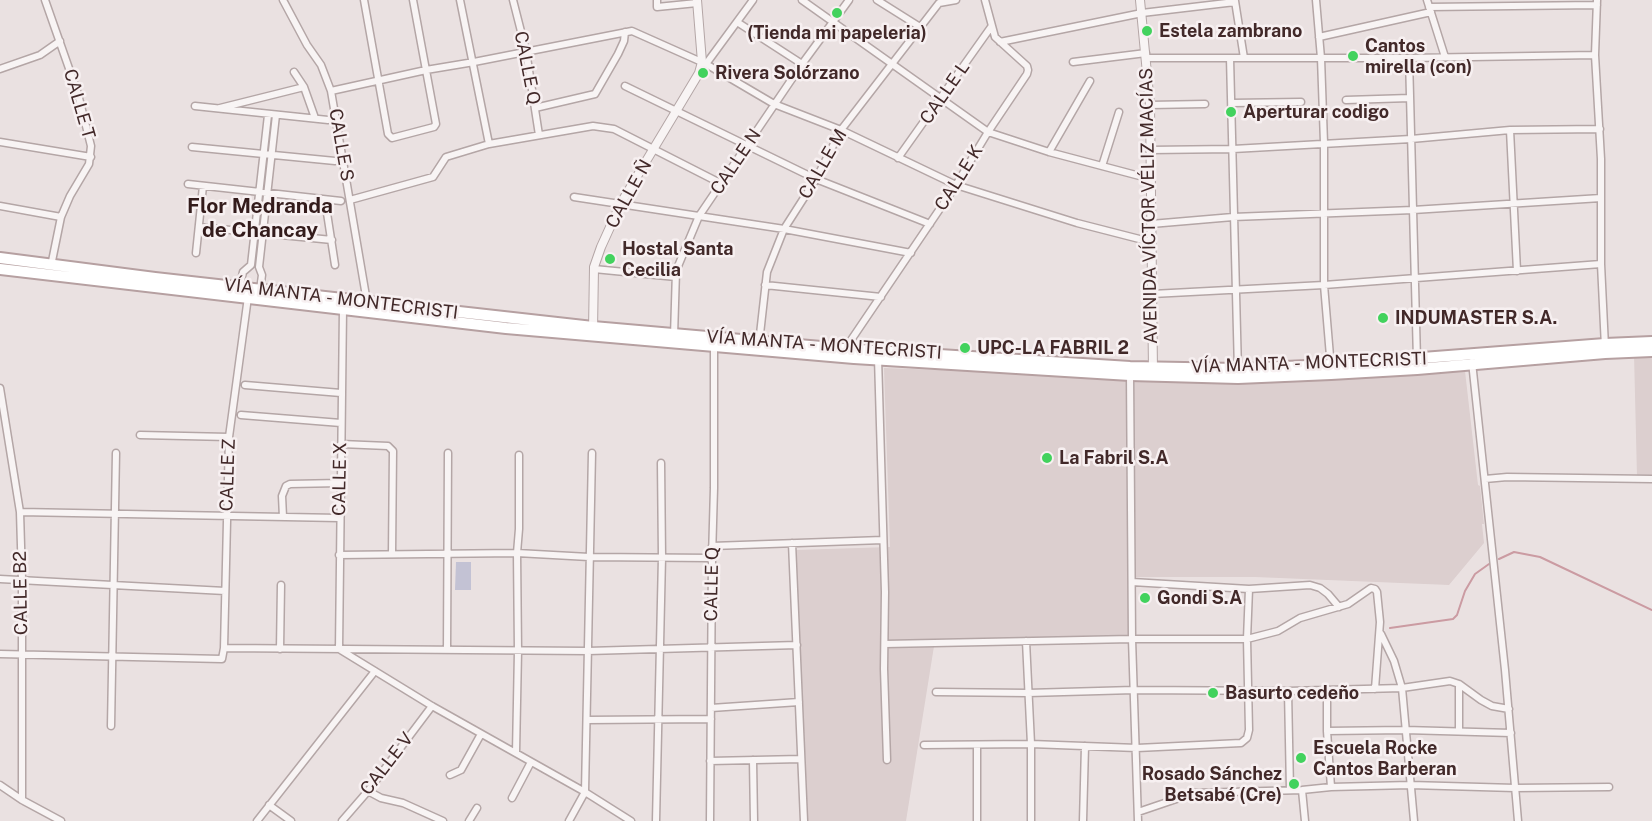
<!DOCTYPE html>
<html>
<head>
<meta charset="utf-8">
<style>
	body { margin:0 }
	canvas { display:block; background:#eae1e1 }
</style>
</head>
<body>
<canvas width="1652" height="821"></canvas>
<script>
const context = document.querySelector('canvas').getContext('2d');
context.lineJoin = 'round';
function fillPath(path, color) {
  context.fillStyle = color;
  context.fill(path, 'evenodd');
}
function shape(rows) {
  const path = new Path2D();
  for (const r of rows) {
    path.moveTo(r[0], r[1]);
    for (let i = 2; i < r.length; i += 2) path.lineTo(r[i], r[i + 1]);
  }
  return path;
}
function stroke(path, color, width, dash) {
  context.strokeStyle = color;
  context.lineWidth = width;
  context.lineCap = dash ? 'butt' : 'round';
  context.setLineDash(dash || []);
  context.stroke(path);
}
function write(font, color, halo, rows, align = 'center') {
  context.font = font + ' "Public Sans",sans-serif';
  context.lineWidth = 5;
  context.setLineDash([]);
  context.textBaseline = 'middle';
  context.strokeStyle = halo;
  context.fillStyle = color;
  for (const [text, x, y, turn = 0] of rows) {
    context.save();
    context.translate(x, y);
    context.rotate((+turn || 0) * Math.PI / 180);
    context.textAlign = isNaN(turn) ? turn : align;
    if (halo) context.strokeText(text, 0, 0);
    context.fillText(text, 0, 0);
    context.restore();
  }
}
const built = shape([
	[1634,354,1652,355,1652,478,1637,477],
	[884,368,1252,381,1465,371,1478,485,1480,486,1484,524,1482,524,1484,543,1449,585,1255,577,1130,577,1130,635,935,640,906,821,808,821,796,550,890,547]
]);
const green = shape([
	[456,562,471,562,471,590,455,590]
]);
const stream = shape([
	[1499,559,1514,552,1540,557,1652,610],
	[1390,628,1453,619,1457,615,1465,591,1475,574,1489,564]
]);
const minor = shape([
	[45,0,78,94,91,146,89,164,70,196,61,217,51,266],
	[283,0,307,45,321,65,331,91,367,302],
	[364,0,388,134,392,138,434,127,436,124,413,0],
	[460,0,489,144],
	[513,0,526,51,539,135],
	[657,0,657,7,697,3],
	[802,0,988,132,1049,152,1151,179],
	[877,0,920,27],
	[1316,0,1321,58,1324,143,1324,285,1331,368],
	[1427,0,1445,57],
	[1597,0,1595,55,1601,159,1601,264,1605,347],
	[1235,1,1244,58],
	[1429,7,1597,5],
	[737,22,802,64],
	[1319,37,1431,12],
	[1000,42,1142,13,1235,2],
	[1147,58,1409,58,1595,55],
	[1230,58,1238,371],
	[1409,58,1417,360],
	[1073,62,1146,53],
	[706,64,753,0],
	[0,69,40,55,60,41],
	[294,72,304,87,315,118],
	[625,86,816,179,930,224],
	[331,91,426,70,474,62,632,31,706,64,774,104,841,130,956,185,1077,223,1151,242],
	[1346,100,1410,98],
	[1232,103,1301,102],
	[1150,105,1205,104],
	[195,106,328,120],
	[220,108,304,87],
	[535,108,595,94,618,54,624,41,625,32],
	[1510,130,1517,271],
	[0,142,91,157],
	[192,147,335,161],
	[1150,150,1233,149,1411,139,1510,130,1600,129],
	[1049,152,1090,81],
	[898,158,991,27],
	[1102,166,1119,112],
	[188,184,341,201],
	[574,197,784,229,911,253],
	[325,200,335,265],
	[350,200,433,177,446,157,489,144,593,126,614,129,720,183],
	[0,206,61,217],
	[1151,224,1233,217,1413,210,1601,198],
	[200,227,332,240],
	[196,253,203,186],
	[594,269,676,277],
	[765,285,881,297],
	[239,289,243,272,251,265,268,115],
	[260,290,262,275,259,267,276,115],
	[1152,294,1324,285,1601,264],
	[343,309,339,649,432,706,585,792,631,821],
	[674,336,676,271,699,216,802,64,849,0],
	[759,343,767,272,784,229,816,179,841,130,939,3,956,0],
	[845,349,956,185,988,132,1027,74,1028,70,1027,66,995,37,985,0],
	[878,358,885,592,884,669,887,760],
	[1472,362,1505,670,1518,821],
	[1130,375,1132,639,1138,821],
	[245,385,341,393],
	[0,388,20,512,22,579,22,800],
	[241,415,341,423],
	[140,435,229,437],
	[341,444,388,446,393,451,392,554],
	[1485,479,1507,477,1652,479],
	[20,512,339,518],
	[283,517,282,496,286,486,290,484,340,483],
	[792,543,804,821],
	[712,546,883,540],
	[339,555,517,553,589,557,712,558],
	[0,579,225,591],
	[1132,582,1249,589],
	[1381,634,1394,661,1402,688,1414,821],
	[1026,641,1031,744,1031,821],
	[885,644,1132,639,1247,639,1278,631,1300,618,1348,604,1371,588,1375,589,1377,592,1380,622,1375,689],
	[224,648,588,651,797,645],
	[280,649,281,585],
	[447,650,448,453],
	[0,654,222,659,224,648,229,437,248,297],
	[1459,684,1459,731],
	[1327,689,1327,731,1331,787],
	[1288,691,1290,790],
	[936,692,1028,693,1134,690,1288,691,1402,688,1450,681,1459,684,1481,700,1492,706,1509,709],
	[711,708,799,702],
	[587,720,711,719],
	[111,726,116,453],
	[1327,731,1405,730,1511,733],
	[924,745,1031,744,1137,748,1241,743,1247,738,1249,730,1247,639,1249,589,1310,585,1320,588,1328,594,1339,607],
	[977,745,977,821],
	[516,753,518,651,517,553,519,529,519,455],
	[753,760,754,821],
	[710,761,801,759],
	[450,775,461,770,481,734],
	[0,785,22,800,61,821],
	[1302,790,1305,821],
	[368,791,381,798,403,803,443,821],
	[512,798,531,762],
	[269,805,291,821],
	[1138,812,1194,793,1302,790,1331,787,1410,785,1515,788,1609,787],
	[257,821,375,671],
	[342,821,368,791,432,706],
	[469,821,477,808],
	[569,821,585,792,592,453],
	[656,821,662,557,661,463],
	[710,821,712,558,714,488,714,345],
	[1083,821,1085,746]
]);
const tertiary = shape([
	[1140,0,1150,105,1153,372],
	[593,331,594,267,601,247,621,203,699,73,702,62,697,0]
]);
const primary = shape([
	[0,258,155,278,593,327,844,349,1130,367,1238,369,1331,365,1605,344,1652,342],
	[0,269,506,328,854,358,1130,375,1238,378,1331,374,1417,369,1605,353,1652,351]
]);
const markers = [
	[837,13,6,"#42d25d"],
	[1147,31,6,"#42d25d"],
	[1353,56,6,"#42d25d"],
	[703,73,6,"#42d25d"],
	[1231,112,6,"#42d25d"],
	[610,259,6,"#42d25d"],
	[1383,318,6,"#42d25d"],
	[965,348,6,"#42d25d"],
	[1047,458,6,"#42d25d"],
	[1145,598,6,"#42d25d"],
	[1213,693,6,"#42d25d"],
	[1301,758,6,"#42d25d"],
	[1294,784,6,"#42d25d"]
];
const poiNames = [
	["Estela zambrano",1159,31],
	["(Tienda mi papeleria)",837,33,"center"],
	["Cantos",1365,46],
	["mirella (con)",1365,67],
	["Rivera Solórzano",715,73],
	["Aperturar codigo",1243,112],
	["Hostal Santa",622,249],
	["Cecilia",622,270],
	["INDUMASTER S.A.",1395,318],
	["UPC-LA FABRIL 2",977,348],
	["La Fabril S.A",1059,458],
	["Gondi S.A",1157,598],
	["Basurto cedeño",1225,693],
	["Escuela Rocke",1313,748],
	["Cantos Barberan",1313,769],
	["Rosado Sánchez",1282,774,"right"],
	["Betsabé (Cre)",1282,795,"right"]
];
const streetNames = [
	["CALLE Q",527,68,79],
	["CALLE L",945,93,-55],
	["CALLE T",79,104,74],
	["CALLE S",341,145,80],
	["CALLE N",736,162,-56],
	["CALLE M",823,164,-60],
	["CALLE K",959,178,-58],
	["CALLE Ñ",629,194,-61],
	["AVENIDA VÍCTOR VÉLIZ MACÍAS",1149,206,-91],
	["VÍA MANTA - MONTECRISTI",341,299,7],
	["VÍA MANTA - MONTECRISTI",824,345,4],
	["VÍA MANTA - MONTECRISTI",1309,363,-2],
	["CALLE Z",228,475,-88],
	["CALLE X",340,479,-89],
	["CALLE Q",712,584,-89],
	["CALLE B2",21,593,-91],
	["CALLE V",387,764,-52]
];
const quarterNames = [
	["Flor Medranda",260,207],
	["de Chancay",260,231]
];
fillPath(built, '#dccfcf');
fillPath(green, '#c3c2d4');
stroke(stream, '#cb9ba2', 2);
stroke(minor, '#b4a6a6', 9);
stroke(tertiary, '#b4a6a6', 10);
stroke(primary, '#b6a0a1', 14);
stroke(minor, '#f8f4f4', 6);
stroke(tertiary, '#f8f4f4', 8);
stroke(primary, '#fff', 10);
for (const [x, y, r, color] of markers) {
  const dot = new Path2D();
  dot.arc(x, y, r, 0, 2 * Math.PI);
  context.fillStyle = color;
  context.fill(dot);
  stroke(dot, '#f7f0f1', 2);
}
write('bold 18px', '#422929', '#f7f0f1', poiNames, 'left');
write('18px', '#422929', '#f7f0f1', streetNames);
write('bold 21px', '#331b1b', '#f7f0f1', quarterNames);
</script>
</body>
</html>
